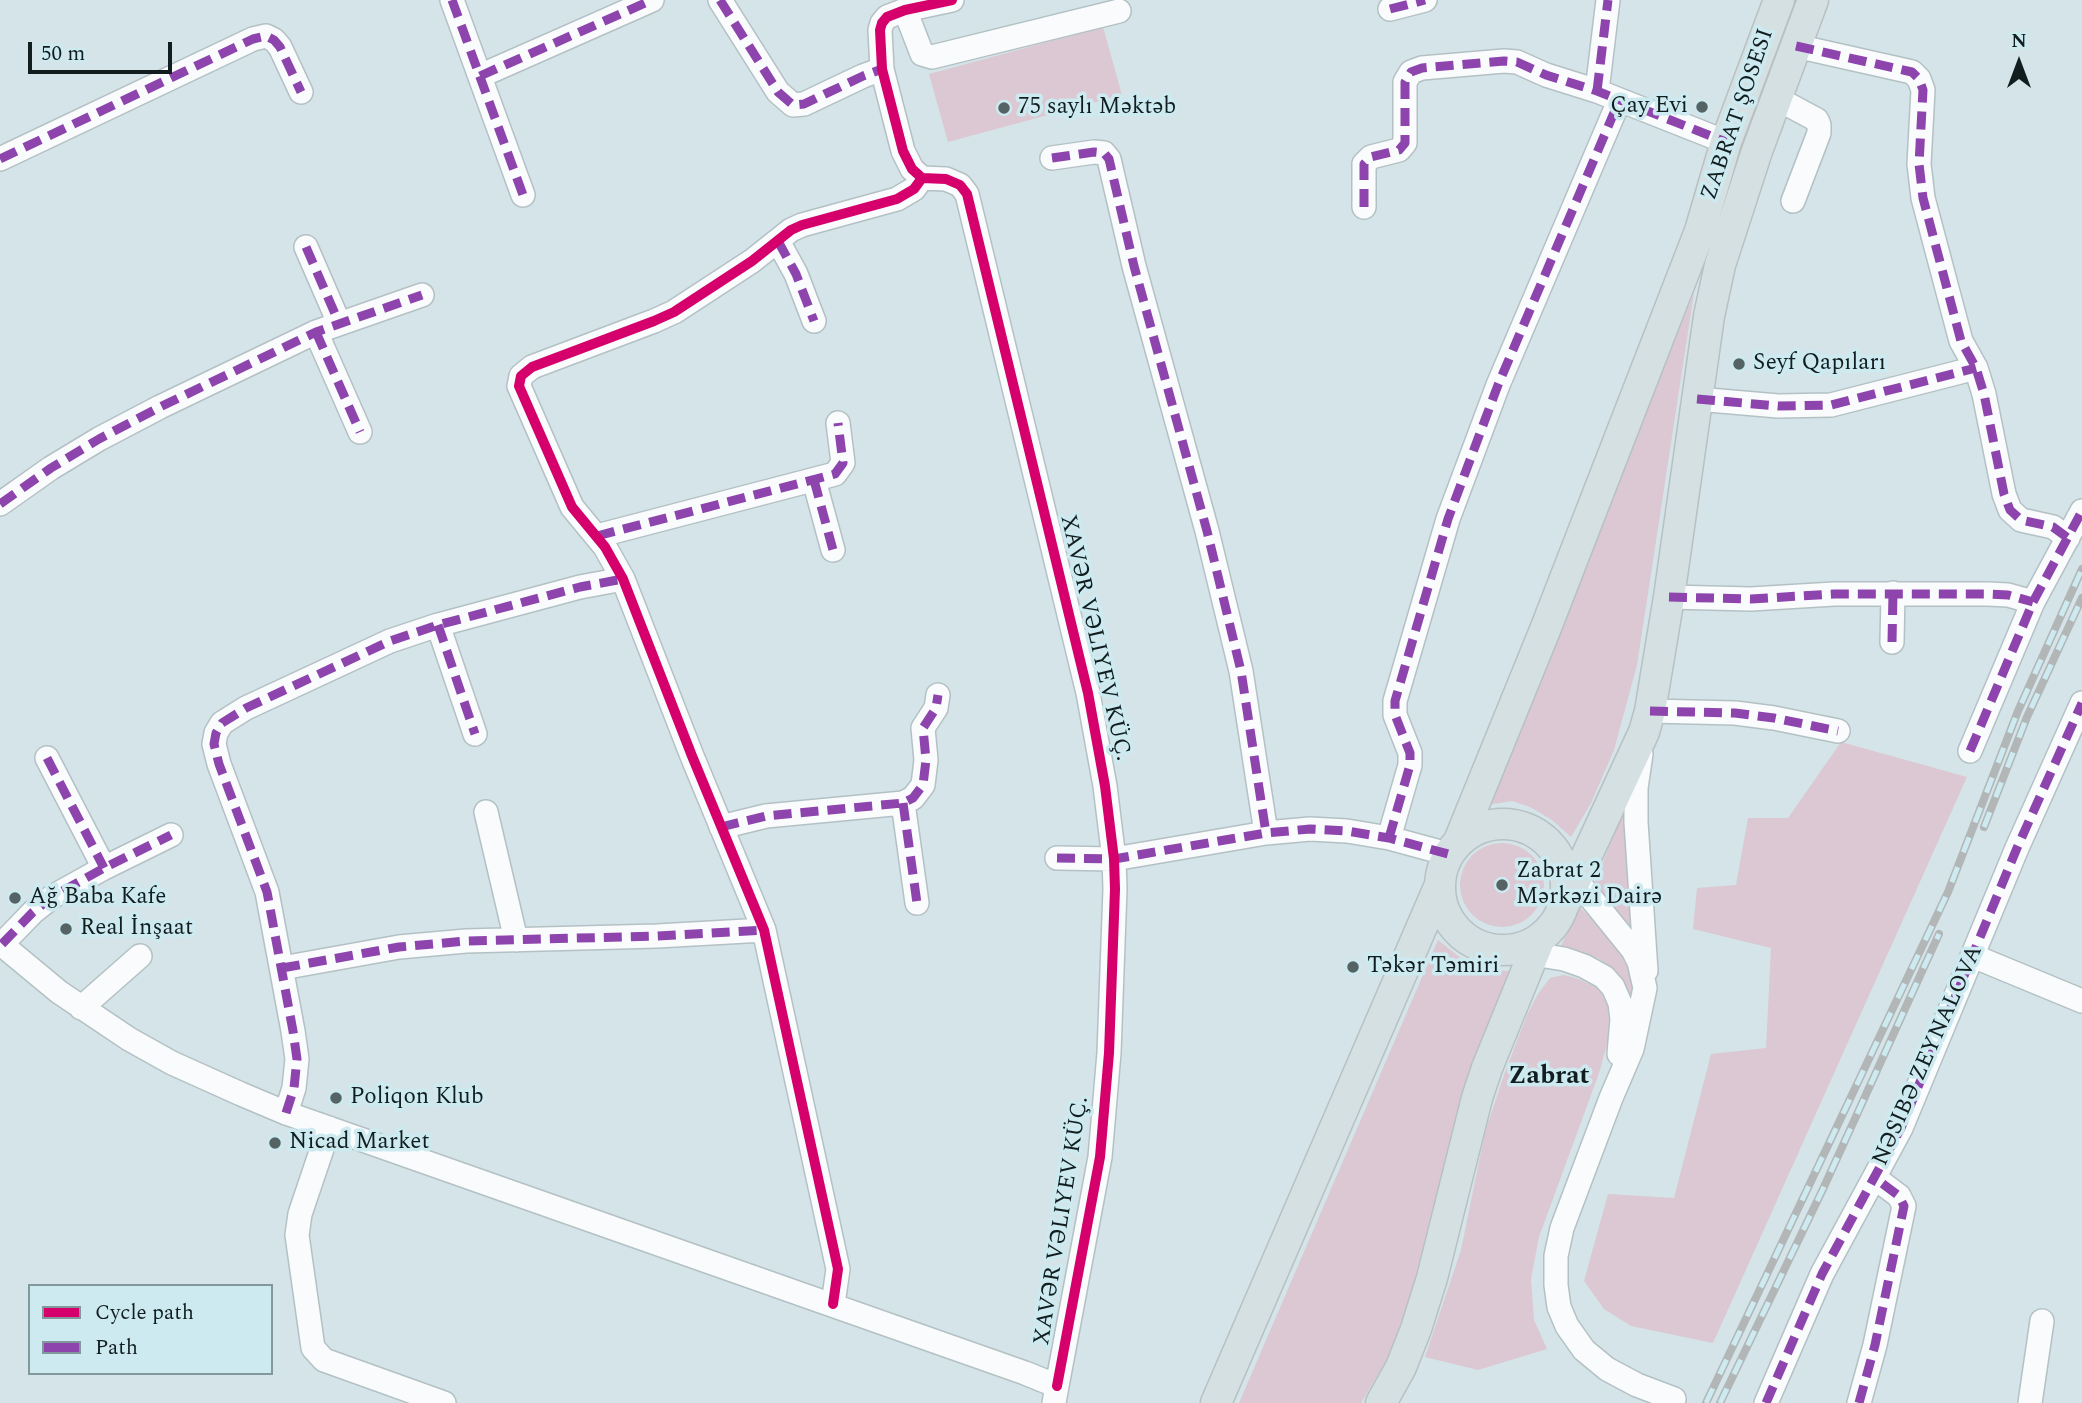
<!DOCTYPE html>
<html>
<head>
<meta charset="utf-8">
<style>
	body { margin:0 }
	#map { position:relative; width:2082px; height:1403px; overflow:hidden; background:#d4e4e8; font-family:Spectral,serif }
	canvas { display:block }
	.legend { position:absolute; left:28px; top:1284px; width:245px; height:91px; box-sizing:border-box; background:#cceaf0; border:2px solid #82989c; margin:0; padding:9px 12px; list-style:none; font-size:21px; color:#121d1f }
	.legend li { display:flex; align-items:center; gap:14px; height:35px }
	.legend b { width:35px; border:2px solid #82989c }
	.north { position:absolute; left:1984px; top:28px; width:70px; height:70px; -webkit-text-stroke:5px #cceaf0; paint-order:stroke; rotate:0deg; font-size:19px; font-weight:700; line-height:28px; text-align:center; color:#121d1f }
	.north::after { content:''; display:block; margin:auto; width:24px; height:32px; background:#121d1f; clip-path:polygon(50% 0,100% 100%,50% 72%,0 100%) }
	.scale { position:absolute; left:28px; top:42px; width:144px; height:32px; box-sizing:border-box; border:4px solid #121d1f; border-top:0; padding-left:9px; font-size:21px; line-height:24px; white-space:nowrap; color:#121d1f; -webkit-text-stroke:5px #cceaf0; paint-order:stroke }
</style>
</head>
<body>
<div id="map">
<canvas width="2082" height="1403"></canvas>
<ul class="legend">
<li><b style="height:9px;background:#d6006c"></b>Cycle path</li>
<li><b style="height:9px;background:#8e44ad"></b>Path</li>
</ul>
<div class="north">N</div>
<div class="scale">50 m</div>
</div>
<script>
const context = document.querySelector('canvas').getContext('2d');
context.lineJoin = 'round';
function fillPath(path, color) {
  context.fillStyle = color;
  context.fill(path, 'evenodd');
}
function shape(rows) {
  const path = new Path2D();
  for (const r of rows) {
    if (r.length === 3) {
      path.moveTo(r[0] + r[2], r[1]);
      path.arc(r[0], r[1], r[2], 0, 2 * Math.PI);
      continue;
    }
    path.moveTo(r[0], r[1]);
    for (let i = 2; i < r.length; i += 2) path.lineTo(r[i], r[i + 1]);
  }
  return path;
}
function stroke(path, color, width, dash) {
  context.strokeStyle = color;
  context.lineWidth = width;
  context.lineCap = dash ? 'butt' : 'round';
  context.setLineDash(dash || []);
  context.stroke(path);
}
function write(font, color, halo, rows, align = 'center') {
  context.font = font + ' Spectral,serif';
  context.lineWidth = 7;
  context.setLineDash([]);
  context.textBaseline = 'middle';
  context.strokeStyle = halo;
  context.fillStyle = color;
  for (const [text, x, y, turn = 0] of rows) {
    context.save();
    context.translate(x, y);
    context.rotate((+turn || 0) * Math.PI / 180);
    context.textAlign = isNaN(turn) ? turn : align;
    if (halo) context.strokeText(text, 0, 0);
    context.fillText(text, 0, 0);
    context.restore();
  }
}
const green = shape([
	[1103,27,1122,95,948,142,929,74],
	[1694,293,1637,665,1614,750,1591,803,1571,837,1552,820,1530,807,1512,801,1487,805],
	[1841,742,1967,777,1713,1343,1631,1326,1604,1309,1584,1281,1608,1194,1674,1198,1711,1054,1766,1048,1771,948,1693,929,1697,888,1736,885,1748,818,1788,818],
	[1622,816,1626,819,1634,924,1627,926,1593,886],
	[1502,885,42],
	[1580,908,1607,932,1624,952,1636,990,1633,1019,1630,998,1615,970,1600,959,1560,947],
	[1438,940,1458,956,1474,964,1491,970,1509,971,1462,1098,1410,1299,1387,1359,1361,1403,1239,1403],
	[1564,975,1579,979,1599,989,1608,1007,1610,1034,1599,1073,1539,1237,1531,1279,1534,1320,1547,1349,1478,1370,1425,1357,1461,1250,1485,1132,1504,1075,1527,1015,1538,994,1550,978]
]);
const minor = shape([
	[452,0,523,195],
	[720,0,778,92,793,105,804,104,863,76,882,69],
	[952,0,905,10,887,17,882,23,880,30,882,69,903,151,912,169,922,178,946,179,960,185,967,194,1088,693,1105,786,1114,859,1115,889,1109,1053,1100,1157,1057,1386],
	[1390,9,1425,0],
	[905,10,922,54,932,57,1119,11],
	[1796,46,1912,72,1919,79,1923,90,1919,164,1923,198,1961,341,1976,368,1984,394,2004,494,2010,510,2021,520,2053,527,2068,538],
	[480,76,652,0],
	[1597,91,1608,0],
	[1776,98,1817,120,1819,125,1819,133,1793,201],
	[1052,158,1094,152,1104,153,1109,159,1134,266,1207,531,1241,671,1266,833],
	[0,159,253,39,266,36,274,40,280,47,301,92],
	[1364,207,1364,164,1371,157,1399,150,1405,143,1405,82,1411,72,1422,68,1504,61,1517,62,1546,75,1597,91,1726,142],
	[778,241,796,274,814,321],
	[306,247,339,323],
	[316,332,360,432],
	[1697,399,1778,406,1831,405,1976,368],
	[814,480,833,550],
	[0,504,51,468,99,439,160,407,316,332,422,295],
	[597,536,835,474,843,463,838,423],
	[1669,597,1751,599,1834,594,1988,594,2008,595,2033,602],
	[438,625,475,734],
	[1892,642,1893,593],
	[1650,711,1735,713,1774,718,1838,731],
	[1970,751,2033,602,2082,511],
	[1641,754,1636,788,1636,822,1646,971],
	[47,758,104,868],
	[903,803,917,903],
	[486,812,516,940],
	[721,827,766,816,903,803,913,798,923,785,926,760,923,728,936,708,938,695],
	[1389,838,1410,765,1410,753,1395,715,1395,701,1448,519,1498,385,1619,101],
	[1057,858,1114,859,1266,833,1310,829,1347,831,1389,838,1448,854],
	[1561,861,1633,950,1639,962,1645,988,1632,1049,1611,1098,1562,1228,1556,1256,1556,1285,1559,1307,1567,1326,1584,1350,1607,1369,1637,1385,1674,1399],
	[0,943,59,992,129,1039,172,1063,241,1094,286,1113,1025,1373,1057,1386,1054,1403],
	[2,944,33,912,52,897,104,868,171,835],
	[1508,950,1564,959,1584,966,1604,977,1613,987,1620,1003,1622,1019,1619,1054],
	[1973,956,2082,1001],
	[282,968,399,947,466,941,657,936,764,930],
	[81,1008,140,956],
	[286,1113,294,1088,297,1059,293,1031,267,892,219,764,214,744,216,733,222,723,246,708,390,641,438,625,580,587,623,579],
	[329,1128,300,1214,297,1235,313,1348,324,1360,444,1403],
	[833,1304,838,1269,764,930,692,756,623,579,605,547,572,507,519,386,521,376,532,367,654,321,674,312,752,261,791,230,802,225,897,199,914,189,922,178],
	[1766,1403,1822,1274,1901,1128,2017,848,2082,703],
	[1859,1403,1875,1345,1904,1206,1899,1196,1875,1178],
	[2030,1403,2042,1321]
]);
const major = shape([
	[1503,887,63],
	[1459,841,1545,630,1700,231,1726,142,1779,0],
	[1561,911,1644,732,1650,711,1669,597,1709,316,1720,265,1757,151,1813,0],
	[1216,1403,1439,887],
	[1381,1403,1401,1367,1416,1329,1432,1278,1477,1098,1487,1068,1540,938]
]);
const rail = shape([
	[1984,827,2027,717,2082,598],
	[1706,1403,1948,892,2018,711,2082,569],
	[1720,1403,1823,1189,1939,934]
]);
const quiet = shape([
	[452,0,523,195],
	[720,0,778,92,793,105,804,104,863,76,882,69],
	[1390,9,1425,0],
	[1796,46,1912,72,1919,79,1923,90,1919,164,1923,198,1961,341,1976,368,1984,394,2004,494,2010,510,2021,520,2053,527,2068,538],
	[480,76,652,0],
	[1597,91,1608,0],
	[1052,158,1094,152,1104,153,1109,159,1134,266,1207,531,1241,671,1266,833],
	[0,159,253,39,266,36,274,40,280,47,301,92],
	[1364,207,1364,164,1371,157,1399,150,1405,143,1405,82,1411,72,1422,68,1504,61,1517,62,1546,75,1597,91,1726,142],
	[778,241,796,274,814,321],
	[306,247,339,323],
	[316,332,360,432],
	[1697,399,1778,406,1831,405,1976,368],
	[814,480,833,550],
	[0,504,51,468,99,439,160,407,316,332,422,295],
	[597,536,835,474,843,463,838,423],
	[1669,597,1751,599,1834,594,1988,594,2008,595,2033,602],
	[438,625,475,734],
	[1892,642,1893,593],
	[1650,711,1735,713,1774,718,1838,731],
	[1970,751,2033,602,2082,511],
	[47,758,104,868],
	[903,803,917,903],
	[721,827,766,816,903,803,913,798,923,785,926,760,923,728,936,708,938,695],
	[1389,838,1410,765,1410,753,1395,715,1395,701,1448,519,1498,385,1619,101],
	[1057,858,1114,859,1266,833,1310,829,1347,831,1389,838,1448,854],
	[2,944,33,912,52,897,104,868,171,835],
	[282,968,399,947,466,941,657,936,764,930],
	[286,1113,294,1088,297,1059,293,1031,267,892,219,764,214,744,216,733,222,723,246,708,390,641,438,625,580,587,623,579],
	[1766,1403,1822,1274,1901,1128,2017,848,2082,703],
	[1859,1403,1875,1345,1904,1206,1899,1196,1875,1178]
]);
const cycleway = shape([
	[952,0,905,10,887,17,882,23,880,30,882,69,903,151,912,169,922,178,946,179,960,185,967,194,1088,693,1105,786,1114,859,1115,889,1109,1053,1100,1157,1057,1386],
	[833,1304,838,1269,764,930,692,756,623,579,605,547,572,507,519,386,521,376,532,367,654,321,674,312,752,261,791,230,802,225,897,199,914,189,922,178]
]);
const markers = [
	[1702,107,7,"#566365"],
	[1004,108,7,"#566365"],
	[1739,364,7,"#566365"],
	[1502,885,7,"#566365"],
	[15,898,7,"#566365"],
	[66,929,7,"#566365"],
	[1353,967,7,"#566365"],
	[336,1098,7,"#566365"],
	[275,1143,7,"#566365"]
];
const poiNames = [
	["Çay Evi",1688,107,"right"],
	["75 saylı Məktəb",1018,108],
	["Seyf Qapıları",1753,364],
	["Zabrat 2",1516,872],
	["Mərkəzi Dairə",1516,898],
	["Ağ Baba Kafe",29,898],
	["Real İnşaat",80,929],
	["Təkər Təmiri",1367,967],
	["Poliqon Klub",350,1098],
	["Nicad Market",289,1143]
];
const streetNames = [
	["ZABRAT ŞOSESI",1739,115,-71],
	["XAVƏR VƏLIYEV KÜÇ.",1094,638,77],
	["NƏSIBƏ ZEYNALOVA",1929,1056,-66],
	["XAVƏR VƏLIYEV KÜÇ.",1063,1221,-81]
];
const quarterNames = [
	["Zabrat",1549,1078]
];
fillPath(green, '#dbc8d2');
stroke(minor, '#b4c1c4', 26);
stroke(major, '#b8c0c2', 33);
stroke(minor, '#f9fbfc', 23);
stroke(major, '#d4e0e2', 30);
stroke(rail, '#b2b6b7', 8);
stroke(rail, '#cceaf0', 5, [16]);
stroke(quiet, '#8e44ad', 9, [18, 9]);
stroke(cycleway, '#d6006c', 10);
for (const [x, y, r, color] of markers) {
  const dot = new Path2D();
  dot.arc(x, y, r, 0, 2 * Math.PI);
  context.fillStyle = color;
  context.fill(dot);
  stroke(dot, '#cceaf0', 2.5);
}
write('23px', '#121d1f', '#cceaf0', poiNames, 'left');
write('23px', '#121d1f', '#cceaf0', streetNames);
write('bold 26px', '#121d1f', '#cceaf0', quarterNames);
</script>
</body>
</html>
